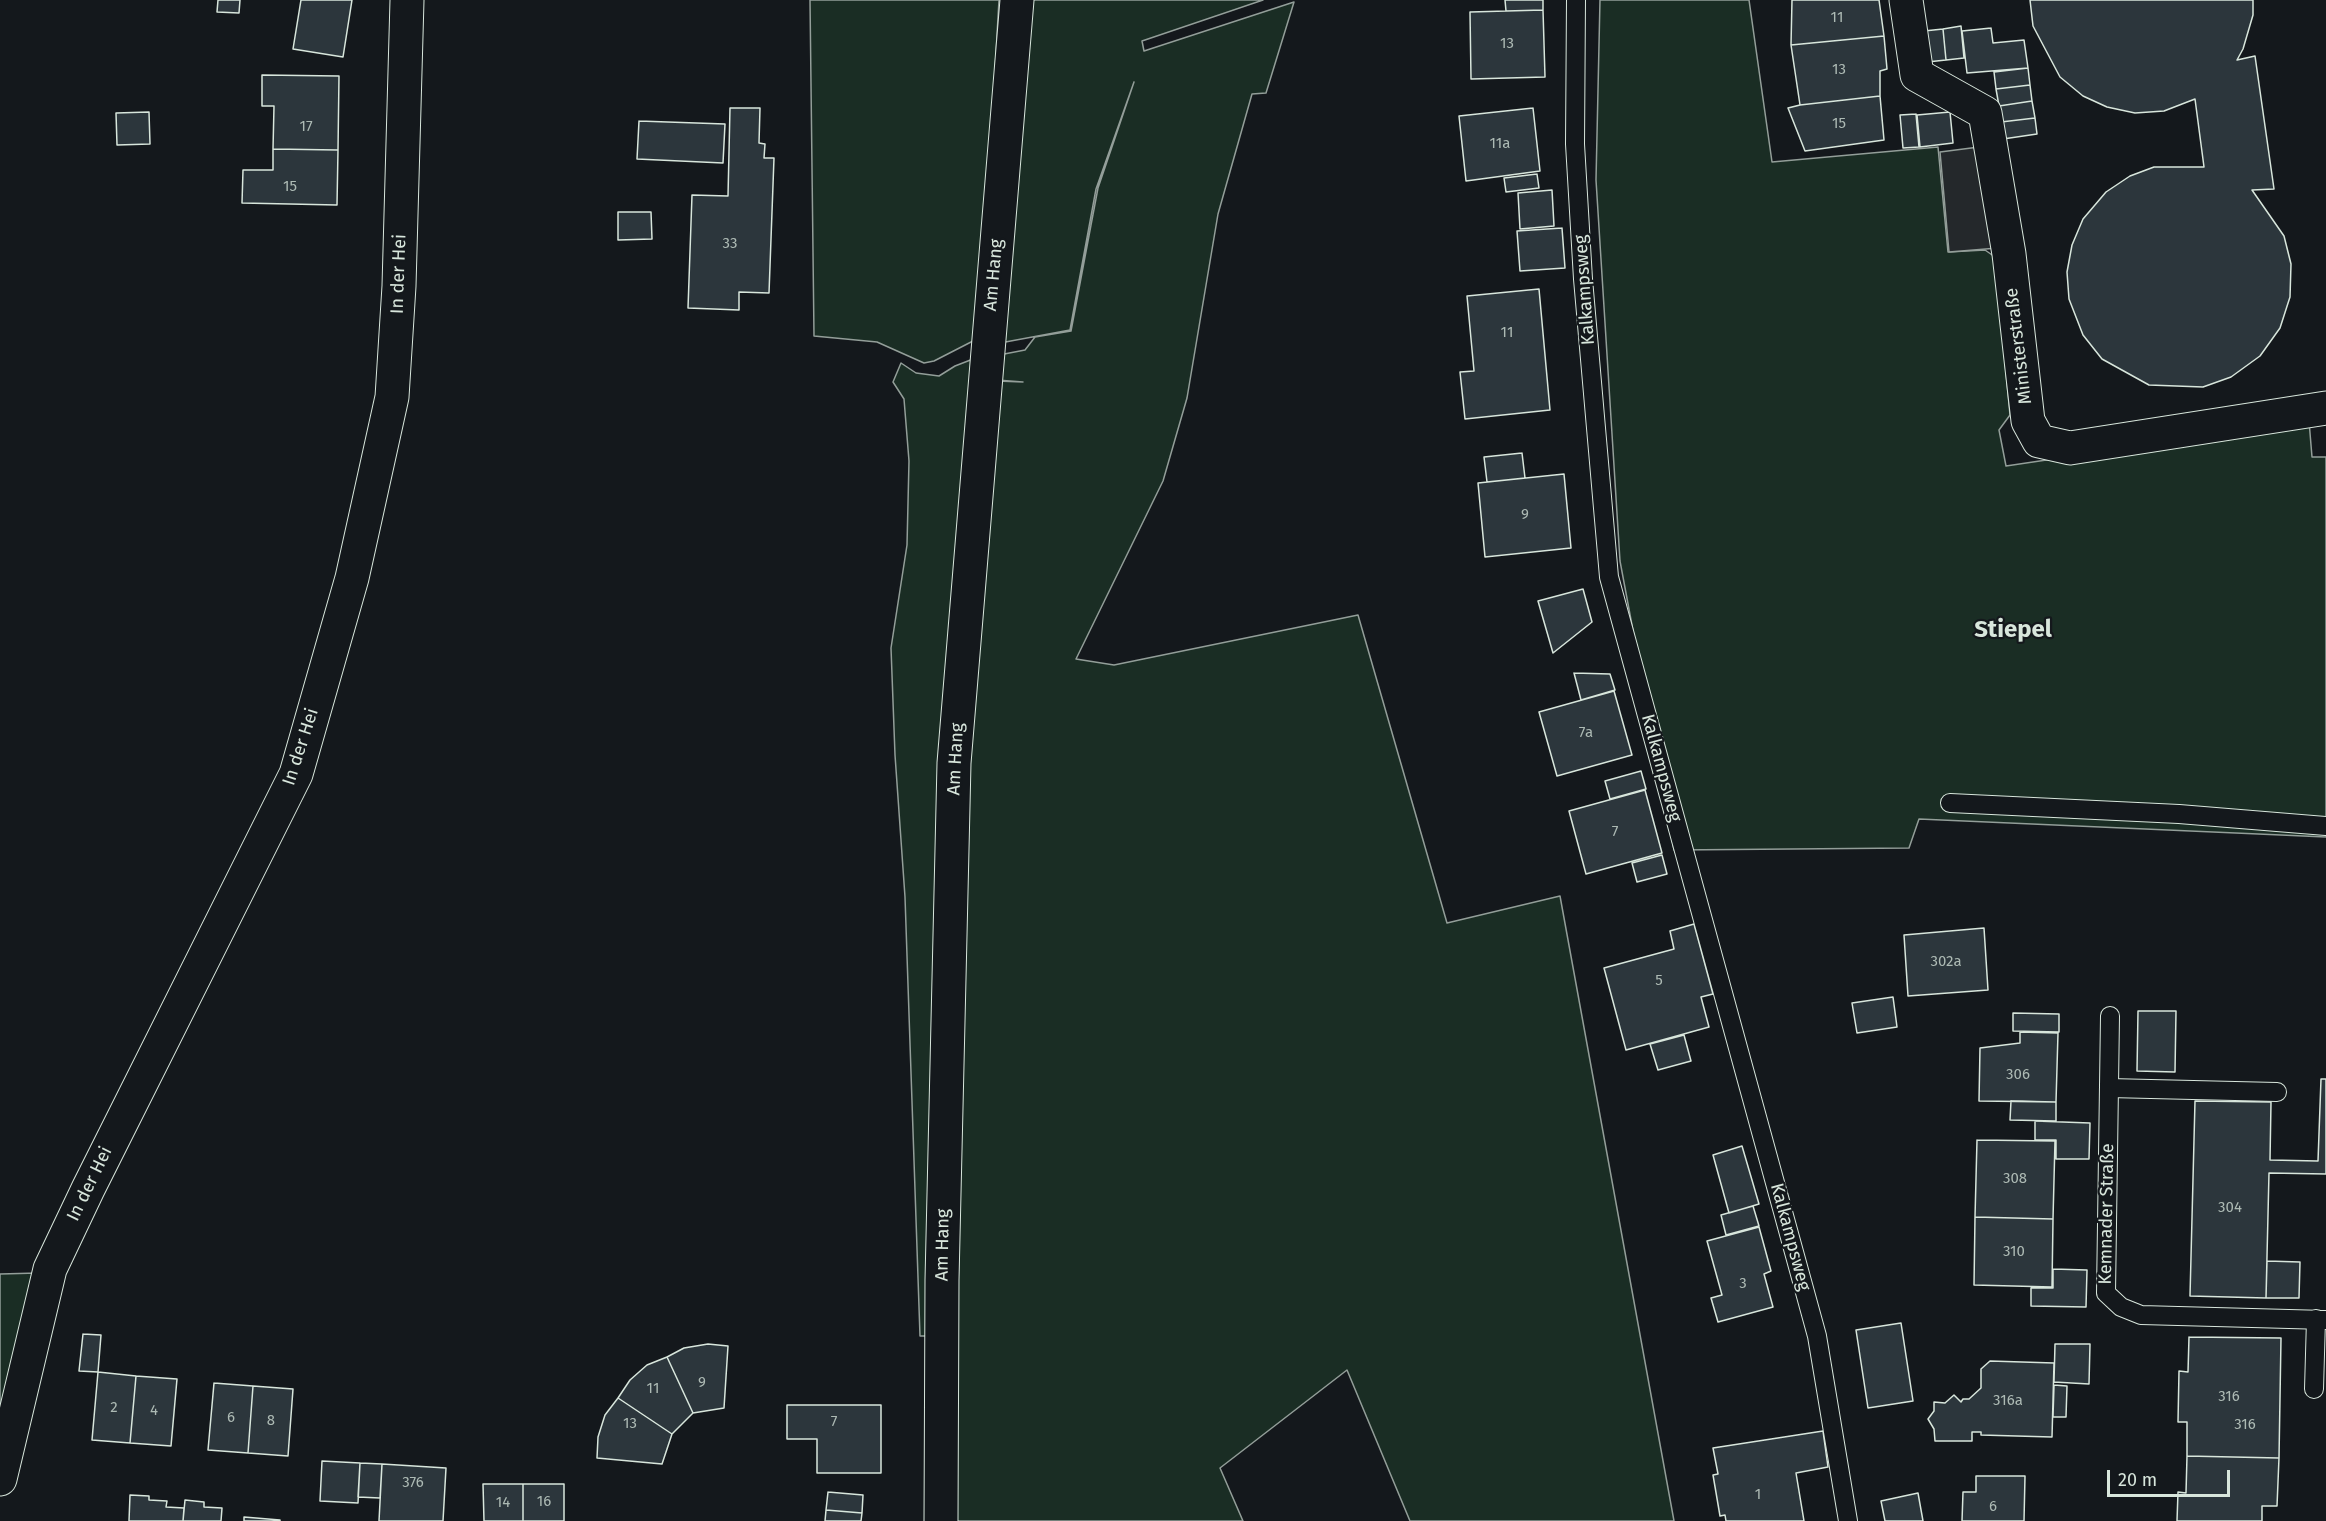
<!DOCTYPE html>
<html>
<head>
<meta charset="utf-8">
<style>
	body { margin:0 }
	#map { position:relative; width:2326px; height:1521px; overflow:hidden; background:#14181c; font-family:"Fira Sans",sans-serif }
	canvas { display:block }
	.scale { position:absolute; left:2107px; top:1470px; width:123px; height:27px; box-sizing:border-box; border:3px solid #d8e6dc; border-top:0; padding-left:8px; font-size:18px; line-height:21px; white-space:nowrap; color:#d8e6dc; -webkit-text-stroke:4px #14181c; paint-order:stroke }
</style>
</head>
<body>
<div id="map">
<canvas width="2326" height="1521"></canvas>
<div class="scale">20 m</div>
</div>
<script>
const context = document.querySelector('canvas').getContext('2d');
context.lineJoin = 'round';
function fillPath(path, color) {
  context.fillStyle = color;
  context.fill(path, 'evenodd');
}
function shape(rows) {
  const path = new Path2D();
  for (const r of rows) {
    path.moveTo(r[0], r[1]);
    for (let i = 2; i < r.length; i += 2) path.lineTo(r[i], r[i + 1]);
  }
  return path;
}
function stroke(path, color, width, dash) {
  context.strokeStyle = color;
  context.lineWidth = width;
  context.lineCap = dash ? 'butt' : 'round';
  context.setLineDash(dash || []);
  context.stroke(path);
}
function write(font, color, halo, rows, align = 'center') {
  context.font = font + ' "Fira Sans",sans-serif';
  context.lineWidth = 4.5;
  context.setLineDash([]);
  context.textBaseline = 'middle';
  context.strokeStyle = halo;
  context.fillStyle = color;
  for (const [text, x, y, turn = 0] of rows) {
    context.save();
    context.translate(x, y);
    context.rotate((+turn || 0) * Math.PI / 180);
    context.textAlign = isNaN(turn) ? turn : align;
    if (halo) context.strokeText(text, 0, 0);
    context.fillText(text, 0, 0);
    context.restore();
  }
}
const green = shape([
	[810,0,999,0,992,123,973,341,934,361,924,363,877,342,814,336,810,0],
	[1032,0,1263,0,1142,41,1144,51,1294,2,1266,93,1252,94,1218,214,1187,398,1163,481,1076,659,1114,665,1358,615,1447,923,1560,896,1674,1521,1410,1521,1347,1370,1220,1468,1243,1521,957,1521,957,1337,969,762,997,381,1023,382,997,380,999,355,1025,350,1035,337,1071,331,1098,188,1134,82,1096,189,1070,330,1000,343,1032,0],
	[1600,0,1749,0,1772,162,1938,147,1948,252,1985,250,1995,257,2010,415,1999,430,2006,466,2309,421,2312,457,2326,457,2326,837,1919,819,1909,848,1674,850,1620,561,1596,180,1600,0],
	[973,359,935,1336,920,1336,905,897,895,755,891,648,907,545,909,461,904,399,893,382,901,363,916,373,939,376,955,366,973,359],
	[38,1273,0,1440,0,1274,38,1273]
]);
const parking = shape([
	[1979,147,1998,248,1949,252,1940,152,1979,147]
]);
const building = shape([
	[218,0,240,0,239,13,217,12,218,0],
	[301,0,352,0,343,57,293,49,301,0],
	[1505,0,1543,0,1543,10,1506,11,1505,0],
	[1792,0,1879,0,1884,36,1791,45,1792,0],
	[2030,0,2253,0,2253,15,2243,49,2237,60,2255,56,2274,189,2252,190,2284,236,2291,264,2290,297,2280,328,2260,356,2231,377,2203,387,2149,385,2102,359,2083,335,2069,299,2067,272,2072,245,2083,219,2106,192,2130,176,2154,167,2204,167,2195,99,2164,111,2135,113,2107,107,2083,96,2060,77,2033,26,2030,0],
	[1543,10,1545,77,1471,79,1470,12,1543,10],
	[1961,26,1964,58,1946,60,1943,29,1961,26],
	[1991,28,1993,43,2024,40,2028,68,1967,73,1962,31,1991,28],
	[1943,29,1946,60,1927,62,1924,31,1943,29],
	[1884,36,1887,69,1880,71,1880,96,1800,105,1791,45,1884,36],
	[2028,68,2030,85,1996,89,1994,72,2028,68],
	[262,75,339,76,338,150,273,149,274,106,262,106,262,75],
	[2030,85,2032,101,1999,106,1996,89,2030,85],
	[1880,96,1884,140,1805,151,1788,108,1800,105,1880,96],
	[2032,101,2035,118,2001,122,1999,106,2032,101],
	[730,108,760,108,759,143,765,144,764,158,774,158,769,293,739,292,739,310,688,308,692,195,728,196,730,108],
	[1533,108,1540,171,1466,181,1459,116,1533,108],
	[149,112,150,144,117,145,116,113,149,112],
	[1950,112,1953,143,1920,147,1917,115,1950,112],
	[1916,114,1919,147,1903,148,1900,115,1916,114],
	[2035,118,2037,134,2003,139,2001,122,2035,118],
	[639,121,725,124,723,163,637,159,639,121],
	[273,149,338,150,337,205,242,203,243,170,273,170,273,149],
	[1537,174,1539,188,1506,192,1504,178,1537,174],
	[1552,190,1554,226,1520,229,1518,193,1552,190],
	[618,212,651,212,652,239,618,240,618,212],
	[1562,228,1565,268,1520,271,1517,231,1562,228],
	[1539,289,1550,410,1465,419,1460,372,1474,371,1467,296,1539,289],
	[1522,453,1525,478,1487,482,1484,457,1522,453],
	[1564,474,1571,548,1485,557,1478,483,1564,474],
	[1583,589,1592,622,1553,653,1538,601,1583,589],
	[1574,673,1610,674,1615,690,1581,700,1574,673],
	[1614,691,1632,755,1557,776,1539,712,1614,691],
	[1641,771,1646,789,1610,799,1605,781,1641,771],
	[1645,790,1662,853,1586,874,1569,811,1645,790],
	[1662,855,1667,874,1637,882,1632,863,1662,855],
	[1694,924,1713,994,1701,997,1709,1027,1626,1050,1604,968,1674,949,1670,931,1694,924],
	[1984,928,1988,990,1908,996,1904,935,1984,928],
	[1893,997,1897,1027,1857,1033,1852,1003,1893,997],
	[2138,1011,2176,1011,2175,1072,2137,1071,2138,1011],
	[2013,1013,2059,1014,2059,1032,2013,1031,2013,1013],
	[2020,1032,2058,1033,2056,1102,1979,1101,1980,1048,2020,1043,2020,1032],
	[1684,1035,1691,1061,1658,1070,1650,1044,1684,1035],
	[2321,1079,2326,1079,2326,1174,2269,1173,2266,1298,2190,1296,2195,1101,2271,1102,2270,1160,2318,1161,2321,1079],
	[2011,1101,2056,1102,2056,1121,2010,1120,2011,1101],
	[2035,1121,2090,1123,2089,1159,2056,1159,2056,1140,2035,1140,2035,1121],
	[1977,1140,2055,1141,2053,1219,1975,1217,1977,1140],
	[1742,1146,1759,1204,1729,1213,1713,1155,1742,1146],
	[1753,1206,1759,1226,1726,1235,1721,1215,1753,1206],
	[1975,1217,2053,1219,2052,1287,1974,1285,1975,1217],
	[1759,1227,1771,1271,1764,1274,1773,1307,1718,1322,1711,1298,1722,1295,1707,1241,1759,1227],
	[2267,1261,2300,1262,2299,1298,2266,1298,2267,1261],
	[2053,1269,2087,1270,2086,1307,2031,1306,2031,1288,2053,1288,2053,1269],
	[1901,1323,1913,1401,1868,1408,1856,1330,1901,1323],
	[83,1334,101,1335,98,1372,79,1371,83,1334],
	[2189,1337,2281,1338,2279,1458,2187,1456,2187,1422,2178,1422,2179,1371,2188,1372,2189,1337],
	[708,1344,728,1346,724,1408,693,1413,667,1357,684,1348,708,1344],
	[2055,1344,2090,1344,2089,1384,2054,1382,2055,1344],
	[667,1357,693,1413,672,1434,618,1398,630,1380,647,1365,667,1357],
	[1990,1361,2054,1363,2052,1437,1981,1435,1981,1432,1972,1432,1972,1441,1935,1441,1934,1429,1928,1419,1934,1411,1934,1402,1945,1403,1954,1395,1961,1402,1963,1399,1969,1399,1981,1388,1981,1369,1990,1361],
	[98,1372,136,1376,130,1443,92,1440,98,1372],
	[136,1376,177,1379,171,1446,130,1443,136,1376],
	[214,1383,253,1386,248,1453,208,1450,214,1383],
	[2054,1385,2067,1386,2066,1417,2053,1417,2054,1385],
	[253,1386,293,1389,288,1456,248,1453,253,1386],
	[618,1398,672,1434,662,1464,597,1458,598,1437,605,1415,618,1398],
	[787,1405,881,1405,881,1473,817,1473,817,1439,787,1439,787,1405],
	[1823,1431,1828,1467,1796,1473,1804,1521,1726,1521,1725,1515,1720,1516,1713,1475,1718,1474,1713,1448,1823,1431],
	[2187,1456,2279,1458,2277,1506,2262,1506,2262,1521,2177,1521,2178,1492,2186,1493,2187,1456],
	[322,1461,360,1463,358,1503,320,1501,322,1461],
	[360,1463,382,1464,380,1498,358,1497,360,1463],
	[382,1464,446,1468,443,1521,379,1521,382,1464],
	[1976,1476,2025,1476,2024,1521,1962,1521,1963,1492,1976,1492,1976,1476],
	[483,1484,523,1484,523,1521,484,1521,483,1484],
	[523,1484,564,1484,564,1521,523,1521,523,1484],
	[828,1492,863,1495,862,1513,826,1510,828,1492],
	[1918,1493,1923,1521,1885,1521,1881,1501,1918,1493],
	[130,1495,149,1496,149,1500,167,1501,166,1507,184,1508,183,1521,129,1521,130,1495],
	[185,1500,204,1502,204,1507,222,1508,221,1521,183,1521,185,1500],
	[826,1510,862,1513,861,1521,825,1521,826,1510],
	[244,1517,280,1520,280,1521,244,1521,244,1517]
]);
const lane = shape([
	[1576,0,1575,144,1583,279,1609,577,1817,1336,1848,1521],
	[1950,803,2179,814,2326,826],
	[2110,1016,2106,1293,2121,1307,2141,1315,2326,1320],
	[2109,1088,2277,1092],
	[2314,1389,2316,1319]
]);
const street = shape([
	[1906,0,1917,75,1985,113,2009,254,2028,421,2039,441,2070,448,2326,408],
	[0,1479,50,1269,88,1189,296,774,352,578,392,397,399,286,407,0],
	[941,1521,942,1280,954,763,1017,0]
]);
const numberNames = [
	["11",1837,18],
	["13",1507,44],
	["13",1839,70],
	["15",1839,124],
	["17",306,127],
	["11a",1500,144],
	["15",290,187],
	["33",730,244],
	["11",1507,333],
	["9",1525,515],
	["7a",1586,733],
	["7",1615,832],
	["302a",1946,962],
	["5",1659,981],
	["306",2018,1075],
	["308",2015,1179],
	["304",2230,1208],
	["310",2014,1252],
	["3",1743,1284],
	["9",702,1383],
	["11",653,1389],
	["316",2229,1397],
	["316a",2008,1401],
	["2",114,1408],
	["4",154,1411],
	["6",231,1418],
	["8",271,1421],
	["7",834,1422],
	["13",630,1424],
	["316",2245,1425],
	["376",413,1483],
	["1",1758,1495],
	["16",544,1502],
	["14",503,1503],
	["6",1993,1507]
];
const streetNames = [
	["In der Hei",399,274,-88],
	["Am Hang",994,275,-85],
	["Kalkampsweg",1585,290,-94],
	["Ministerstraße",2019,346,-97],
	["In der Hei",301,747,-72],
	["Am Hang",956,759,-87],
	["Kalkampsweg",1661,768,75],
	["In der Hei",90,1184,-64],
	["Kemnader Straße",2107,1214,-89],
	["Kalkampsweg",1790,1237,75],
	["Am Hang",943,1245,-89]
];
const districtNames = [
	["Stiepel",2013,630]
];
fillPath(green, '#1a2d24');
stroke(green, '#939e99', 1.5);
fillPath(parking, '#24282b');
stroke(parking, '#939e99', 1.5);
fillPath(building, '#2c363c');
stroke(building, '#d8e6dc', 1.5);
stroke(lane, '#d8e6dc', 20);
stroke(street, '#d8e6dc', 35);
stroke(lane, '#14181c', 18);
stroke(street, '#14181c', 33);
write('15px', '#adbab4', null, numberNames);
write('18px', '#d8e6dc', '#14181c', streetNames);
write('bold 24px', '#d8e6dc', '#14181c', districtNames);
</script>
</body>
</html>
